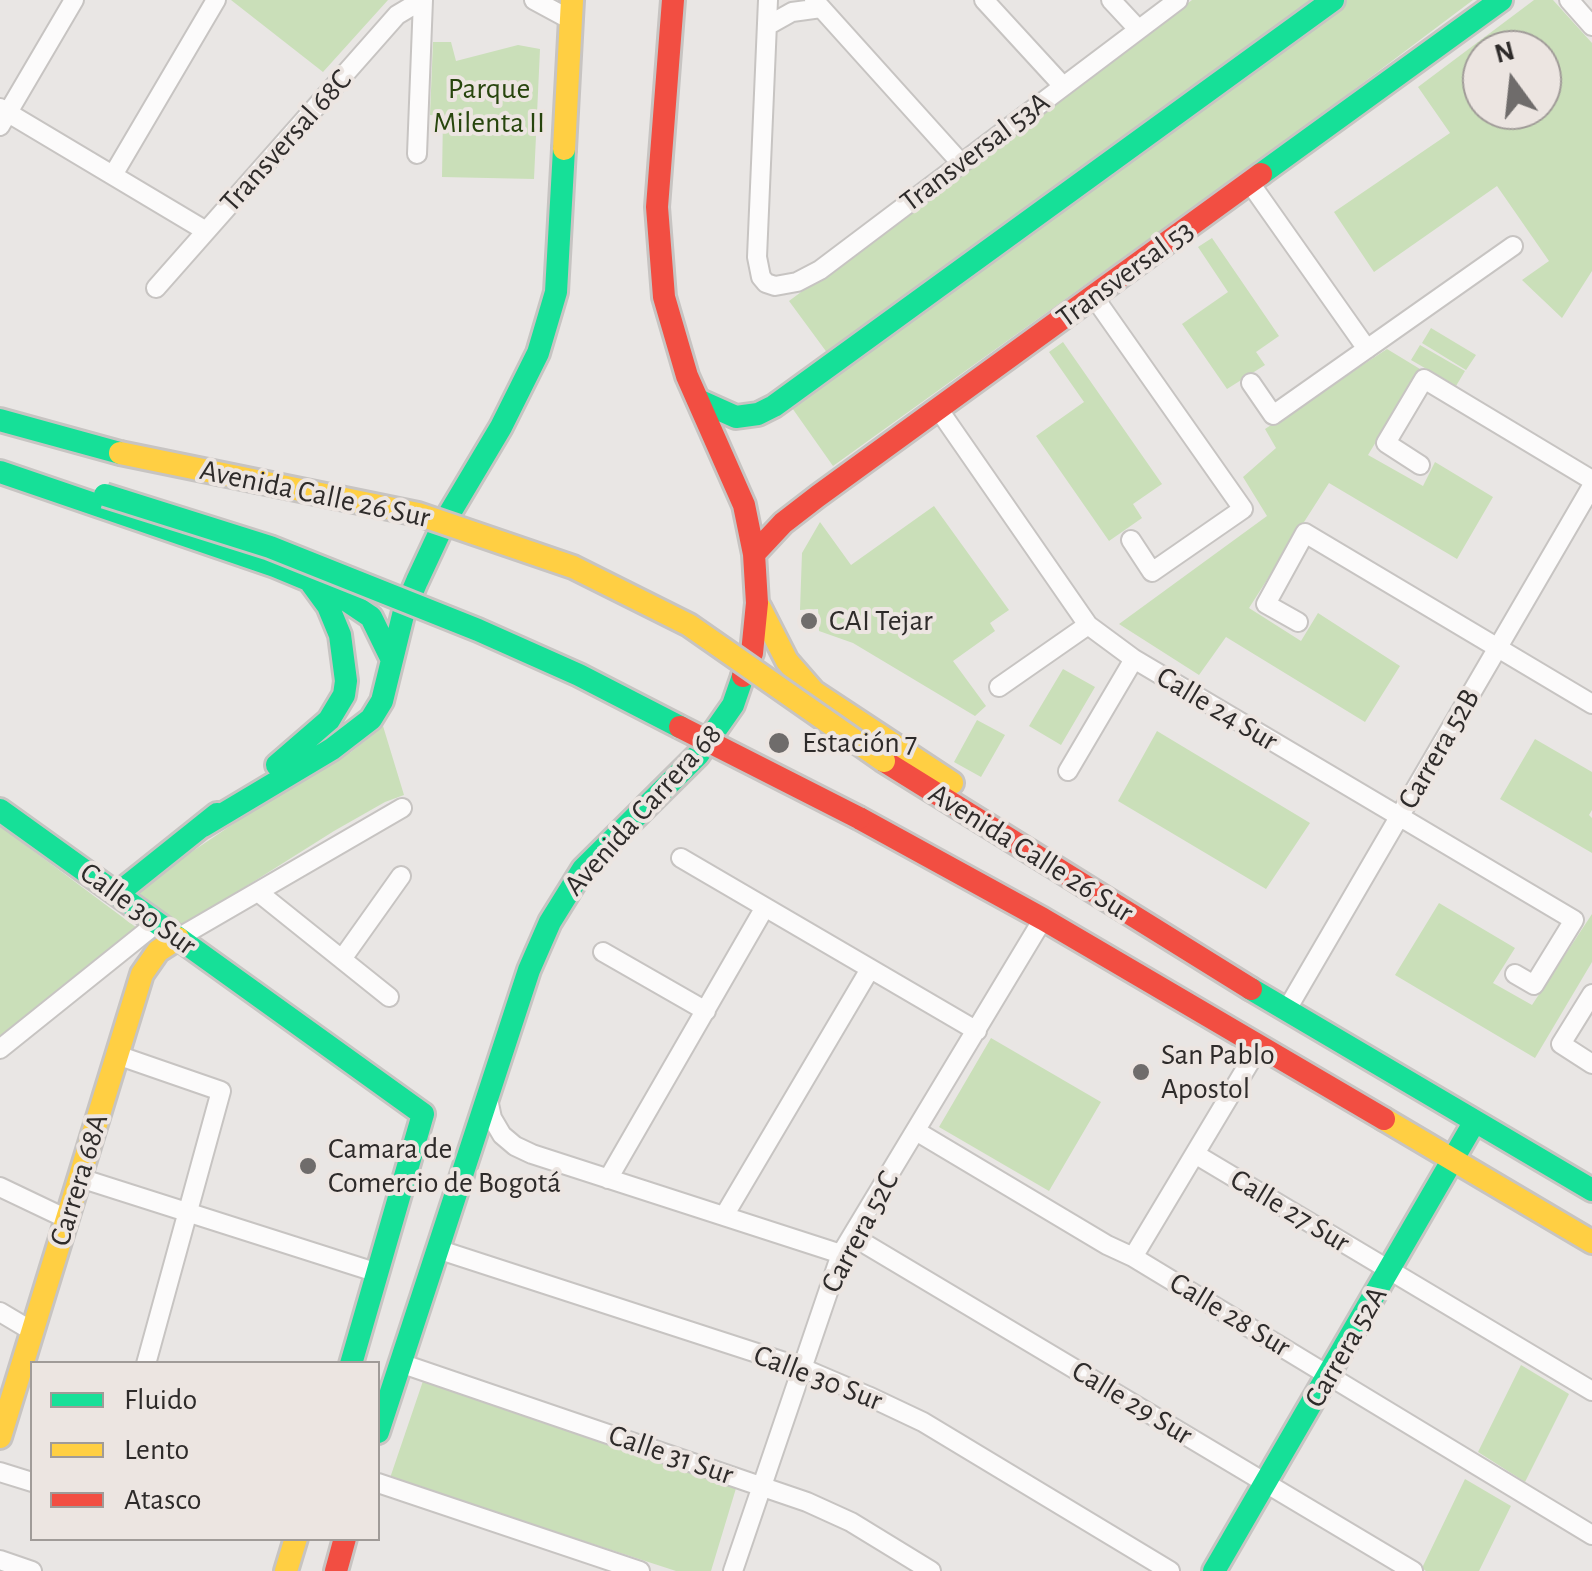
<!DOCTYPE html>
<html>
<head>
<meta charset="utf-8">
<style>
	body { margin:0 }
	#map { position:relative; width:1592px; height:1571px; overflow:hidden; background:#e9e6e4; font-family:"Alegreya Sans",sans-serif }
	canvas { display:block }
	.legend { position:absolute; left:30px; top:1361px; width:350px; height:180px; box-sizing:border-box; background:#ece5e1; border:2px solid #a09b98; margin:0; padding:12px 18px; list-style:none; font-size:30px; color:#2e2b2a }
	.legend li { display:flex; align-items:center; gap:20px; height:50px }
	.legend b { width:50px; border:2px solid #a09b98 }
	.north { position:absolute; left:1462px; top:30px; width:100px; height:100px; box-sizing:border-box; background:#ece5e1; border:2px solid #a09b98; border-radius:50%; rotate:345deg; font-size:28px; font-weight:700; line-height:40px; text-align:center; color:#2e2b2a }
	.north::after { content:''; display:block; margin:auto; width:35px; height:45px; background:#6f6c6b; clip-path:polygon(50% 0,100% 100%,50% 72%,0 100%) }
</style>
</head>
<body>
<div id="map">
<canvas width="1592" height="1571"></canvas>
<ul class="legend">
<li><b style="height:12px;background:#16e098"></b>Fluido</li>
<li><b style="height:12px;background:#ffcf43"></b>Lento</li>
<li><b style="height:12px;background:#f24e42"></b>Atasco</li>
</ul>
<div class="north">N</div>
</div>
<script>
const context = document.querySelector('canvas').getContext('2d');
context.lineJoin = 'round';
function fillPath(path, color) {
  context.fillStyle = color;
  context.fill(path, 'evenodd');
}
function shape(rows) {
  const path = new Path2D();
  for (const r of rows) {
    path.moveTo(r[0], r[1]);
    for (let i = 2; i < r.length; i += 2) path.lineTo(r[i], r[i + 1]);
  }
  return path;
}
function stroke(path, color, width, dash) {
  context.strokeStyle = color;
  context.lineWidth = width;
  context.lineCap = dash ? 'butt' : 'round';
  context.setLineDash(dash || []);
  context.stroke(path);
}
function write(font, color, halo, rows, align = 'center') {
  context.font = font + ' "Alegreya Sans",sans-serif';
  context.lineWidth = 8;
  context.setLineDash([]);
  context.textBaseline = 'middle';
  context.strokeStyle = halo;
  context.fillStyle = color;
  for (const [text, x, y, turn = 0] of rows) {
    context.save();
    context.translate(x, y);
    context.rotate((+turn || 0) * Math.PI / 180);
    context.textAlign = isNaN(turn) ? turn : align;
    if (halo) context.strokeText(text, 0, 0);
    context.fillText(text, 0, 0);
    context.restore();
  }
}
const green = shape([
	[231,0,388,0,323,72],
	[1192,0,1316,0,828,354,789,301],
	[1346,0,1473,0,1291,137,833,466,790,405,1124,157],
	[1534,0,1553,0,1592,43,1592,271,1562,318,1522,280,1549,261,1497,186,1374,272,1334,212,1450,133,1418,87],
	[1482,50,1542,50,1542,110,1482,110],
	[433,42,451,42,456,61,518,45,540,49,534,179,442,177,443,116,430,115],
	[1212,238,1279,336,1256,352,1265,365,1227,389,1182,324,1228,292,1198,247],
	[1431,328,1476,355,1466,370,1422,343],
	[1063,342,1162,484,1133,504,1142,518,1109,541,1036,436,1084,402,1049,352],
	[1420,345,1465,371,1456,386,1411,360],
	[1387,349,1420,369,1368,455,1423,486,1435,462,1493,497,1457,559,1329,483,1249,608,1301,641,1318,613,1400,666,1365,722,1226,637,1199,675,1119,624,1267,516,1243,477,1276,448,1265,429],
	[934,506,1009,610,990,623,995,631,953,661,986,706,975,716,853,643,819,631,818,609,800,610,802,553,820,522,851,565],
	[1063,669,1095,687,1061,745,1029,726],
	[977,720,1005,735,981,777,954,762],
	[383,726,404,795,385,802,334,831,180,928,129,894,309,773,351,752],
	[1157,731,1310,823,1266,889,1118,801],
	[1535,739,1592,772,1592,810,1589,815,1592,818,1592,853,1500,799],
	[0,826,141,931,0,1043],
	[1439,903,1515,948,1493,983,1532,1005,1592,914,1592,962,1535,1058,1395,975],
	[991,1038,1101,1102,1049,1191,939,1127],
	[1521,1365,1569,1394,1525,1482,1478,1452],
	[423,1381,737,1485,711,1571,676,1571,390,1478],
	[1465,1479,1511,1506,1479,1571,1426,1571,1422,1568]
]);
const street = shape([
	[534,0,571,20],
	[768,0,757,257,761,277,766,283,775,286,797,282,820,270,1178,0],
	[814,0,960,162],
	[984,0,1063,86],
	[1111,0,1138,29],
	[1569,0,1592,26],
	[767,26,792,12,821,8],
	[0,108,206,231],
	[0,126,74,0],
	[417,154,423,0],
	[113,175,216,0],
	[1250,183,1367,349],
	[156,288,397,15,422,0],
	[1094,297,1243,509,1152,572,1131,540],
	[1251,383,1273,415,1513,246],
	[939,410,1088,625,1134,659,1574,920,1534,985,1515,974],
	[1420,465,1386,443,1424,379,1592,480],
	[1298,622,1266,604,1305,533,1592,704],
	[999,687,1088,625],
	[1068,771,1134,659],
	[681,858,977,1031],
	[258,892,389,997],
	[178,938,402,808],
	[603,952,706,1011],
	[342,959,401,876],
	[1592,994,1561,1044,1592,1064],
	[1286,1011,1592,486],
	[0,1049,157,923],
	[117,1055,221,1091,146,1364],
	[488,1099,492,1118,502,1135,515,1146,532,1154,841,1254],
	[916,1131,1107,1245,1133,1257,1592,1535],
	[1195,1154,1592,1391],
	[80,1178,378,1273],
	[608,1179,765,907],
	[0,1187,67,1219],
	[724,1216,870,969],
	[852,1236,1413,1571],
	[437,1249,800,1367,868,1396,923,1422,1170,1571],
	[1133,1257,1260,1045],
	[0,1312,32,1331],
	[400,1363,807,1502,851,1522,931,1571],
	[0,1472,32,1482],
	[378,1483,640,1571],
	[0,1560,32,1571],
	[733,1571,841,1254,1043,919]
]);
const fast = shape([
	[1261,174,1501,0],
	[698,400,736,417,758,414,774,406,1333,0],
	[0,420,120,453],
	[0,472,275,566,328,588,371,617,392,660],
	[277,765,329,720,344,695,346,681,340,635,328,606,309,580],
	[0,810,423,1114],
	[203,826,332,749,371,719,382,701,404,611,417,581,445,521,501,427,538,353,556,292,564,149],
	[117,894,217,814],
	[1251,989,1592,1190],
	[351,1364,423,1114],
	[378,1432,529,970,550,922,583,869,698,755,733,705,743,676],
	[1214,1571,1475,1121]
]);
const slow = shape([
	[564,149,572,0],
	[760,608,787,661,814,692,952,783],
	[1384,1119,1592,1242],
	[0,1437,142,974,158,951,178,938],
	[286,1571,296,1538]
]);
const jam = shape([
	[673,0,657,207,664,297,687,376,744,505,754,554,757,603,752,653,743,676],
	[754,554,783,523,818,496,1261,174],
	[884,761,1251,989],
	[859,818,1043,919,1384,1119],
	[336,1571,345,1538]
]);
const fastBridge = shape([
	[105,495,270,547,478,630,579,675,680,727]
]);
const slowBridge = shape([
	[120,453,418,514,573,567,689,625,884,761]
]);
const jamBridge = shape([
	[680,727,859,818]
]);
const markers = [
	[809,621,10,"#6f6c6b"],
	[779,743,12,"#6f6c6b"],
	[1141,1072,10,"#6f6c6b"],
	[308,1166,10,"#6f6c6b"]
];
const parkNames = [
	["Parque",489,89],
	["Milenta II",489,123]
];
const streetNames = [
	["Transversal 68C",286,141,-48],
	["Transversal 53A",975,152,-37],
	["Transversal 53",1125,274,-36],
	["Avenida Calle 26 Sur",315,494,12],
	["Calle 24 Sur",1217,709,31],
	["Carrera 52B",1439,749,-60],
	["Avenida Carrera 68",643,810,-48],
	["Avenida Calle 26 Sur",1031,853,32],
	["Calle 30 Sur",138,909,36],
	["Carrera 68A",79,1180,-73],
	["Calle 27 Sur",1290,1211,31],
	["Carrera 52C",860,1232,-62],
	["Calle 28 Sur",1230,1315,31],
	["Carrera 52A",1346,1347,-60],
	["Calle 30 Sur",818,1378,21],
	["Calle 29 Sur",1132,1403,31],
	["Calle 31 Sur",671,1455,19]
];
const poiNames = [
	["CAI Tejar",829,621],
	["Estación 7",802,743],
	["San Pablo",1161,1055],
	["Apostol",1161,1089],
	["Camara de",328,1149],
	["Comercio de Bogotá",328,1183]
];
fillPath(green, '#cadfb9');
stroke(street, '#c7c4c2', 22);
stroke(fast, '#c7c4c2', 28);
stroke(slow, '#c7c4c2', 28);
stroke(jam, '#c7c4c2', 28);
stroke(street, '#fcfbfb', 18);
stroke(fast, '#16e098', 22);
stroke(slow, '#ffcf43', 22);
stroke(jam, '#f24e42', 22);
stroke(fastBridge, '#c7c4c2', 28, []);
stroke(slowBridge, '#c7c4c2', 28, []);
stroke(jamBridge, '#c7c4c2', 28, []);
stroke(fastBridge, '#16e098', 22);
stroke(slowBridge, '#ffcf43', 22);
stroke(jamBridge, '#f24e42', 22);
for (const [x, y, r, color] of markers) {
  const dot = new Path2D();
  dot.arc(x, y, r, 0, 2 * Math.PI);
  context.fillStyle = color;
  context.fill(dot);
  stroke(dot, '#ece5e1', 4);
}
write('30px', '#27450d', '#ece5e1', parkNames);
write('30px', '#2e2b2a', '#ece5e1', streetNames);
write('30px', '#2e2b2a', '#ece5e1', poiNames, 'left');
</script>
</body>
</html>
